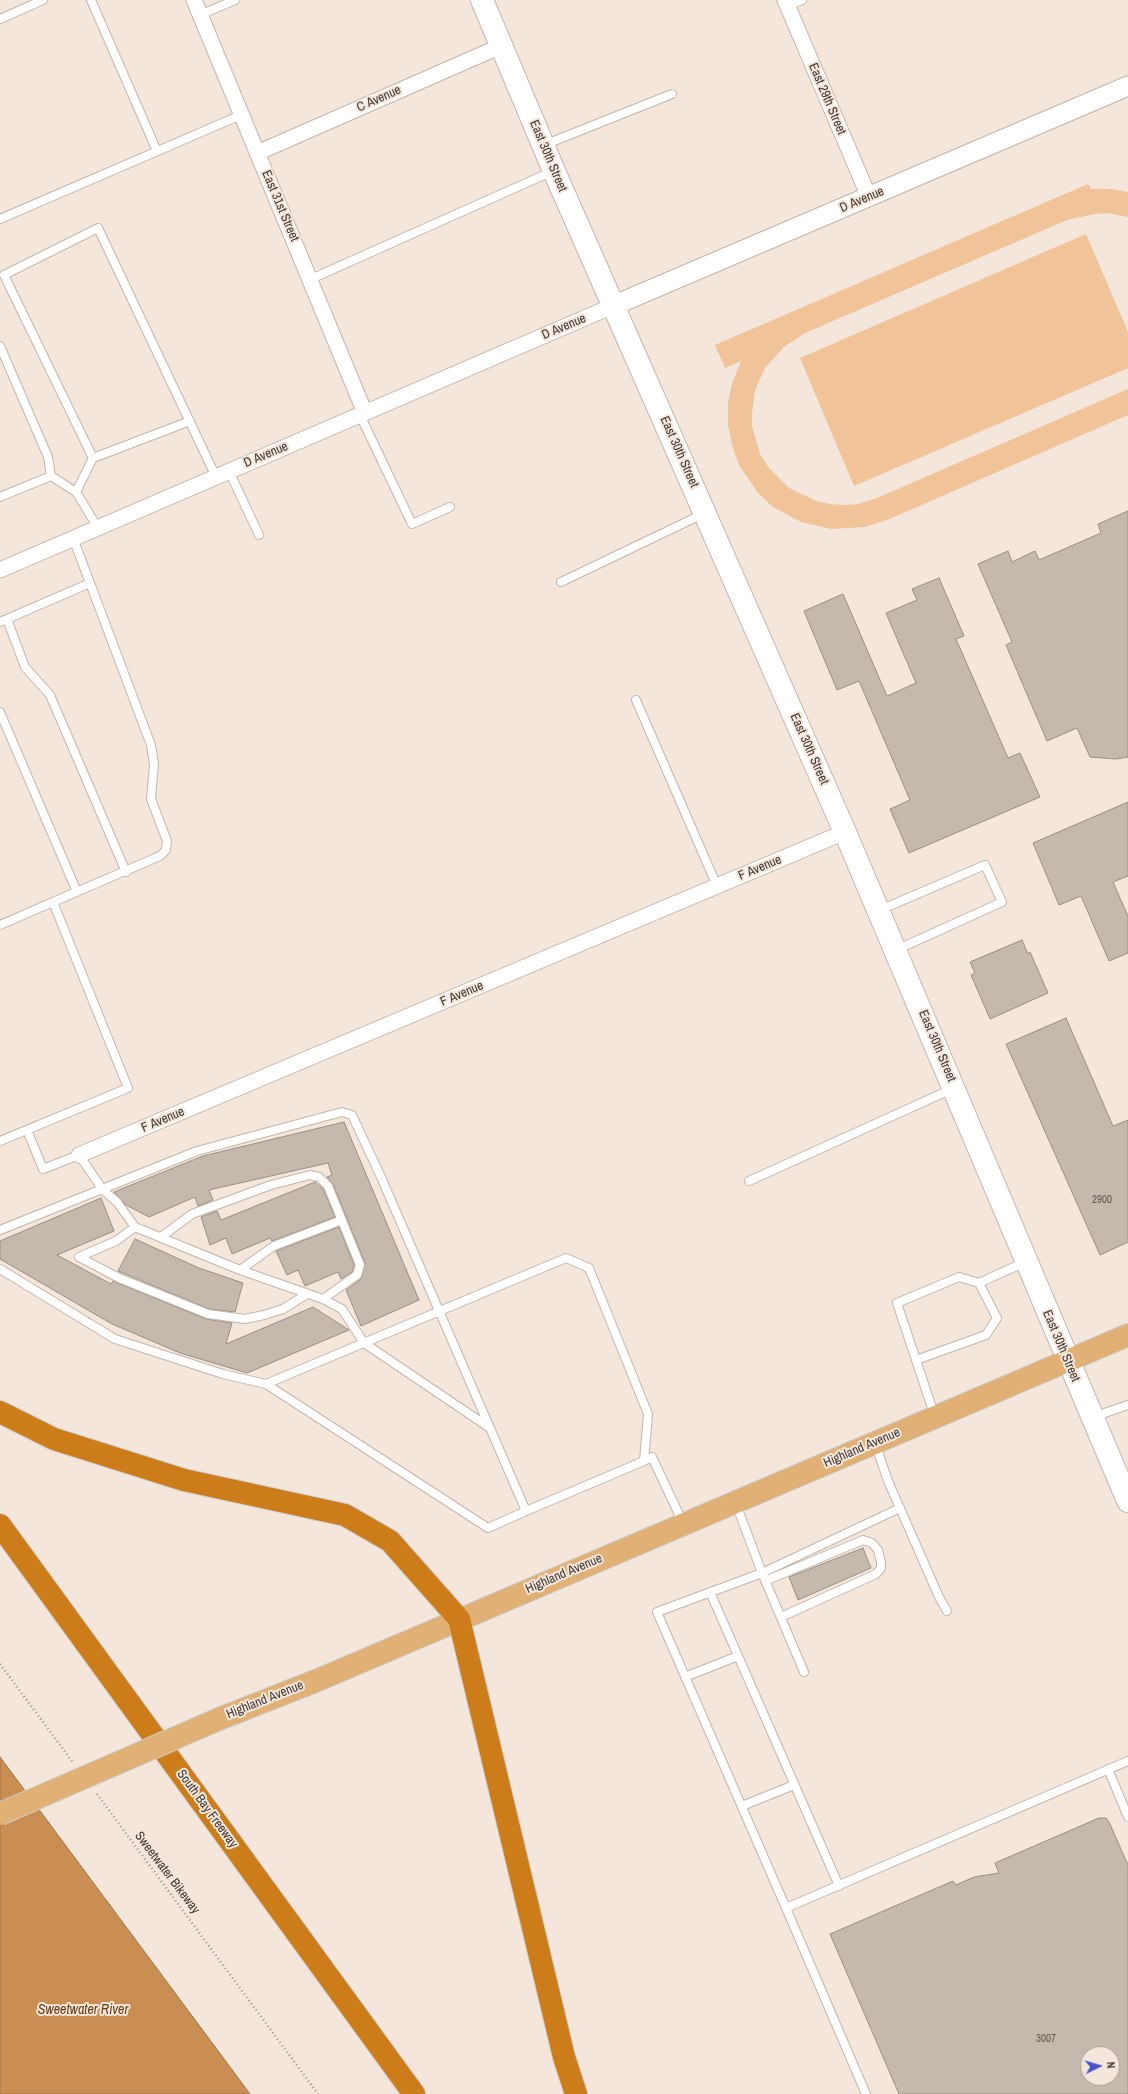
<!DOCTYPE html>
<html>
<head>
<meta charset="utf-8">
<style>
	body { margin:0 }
	#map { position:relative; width:1128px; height:2094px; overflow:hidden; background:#f4e6db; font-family:"Archivo Narrow",sans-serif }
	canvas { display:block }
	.north { position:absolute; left:1080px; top:2046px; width:40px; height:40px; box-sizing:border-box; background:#f4e6db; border:1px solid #aca199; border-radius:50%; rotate:85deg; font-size:11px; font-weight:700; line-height:16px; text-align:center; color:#3f3a35 }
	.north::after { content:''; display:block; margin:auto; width:14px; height:18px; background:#4a55cb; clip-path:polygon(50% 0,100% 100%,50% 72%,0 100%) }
</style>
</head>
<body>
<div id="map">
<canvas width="1128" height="2094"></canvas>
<div class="north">N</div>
</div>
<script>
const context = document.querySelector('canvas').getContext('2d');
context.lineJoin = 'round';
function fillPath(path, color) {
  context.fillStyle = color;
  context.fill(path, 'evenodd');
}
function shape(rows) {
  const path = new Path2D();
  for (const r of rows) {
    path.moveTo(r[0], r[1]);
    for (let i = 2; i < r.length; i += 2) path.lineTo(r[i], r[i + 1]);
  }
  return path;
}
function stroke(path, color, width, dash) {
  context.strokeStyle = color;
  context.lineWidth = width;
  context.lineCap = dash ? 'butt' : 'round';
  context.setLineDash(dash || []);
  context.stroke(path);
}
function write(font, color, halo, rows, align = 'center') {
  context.font = font + ' "Archivo Narrow",sans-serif';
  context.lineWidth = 4;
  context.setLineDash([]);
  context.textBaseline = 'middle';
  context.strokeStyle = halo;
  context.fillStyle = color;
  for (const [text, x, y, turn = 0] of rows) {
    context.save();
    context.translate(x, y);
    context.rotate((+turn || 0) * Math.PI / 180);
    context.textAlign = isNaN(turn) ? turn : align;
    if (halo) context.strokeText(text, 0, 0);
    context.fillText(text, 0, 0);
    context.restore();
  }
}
const green = shape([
	[1088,184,1091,189,1111,189,1128,192,1128,217,1108,213,1095,214,1067,220,805,333,784,347,765,368,755,390,752,413,752,426,760,454,769,468,789,488,816,501,830,504,845,505,858,504,877,498,1128,389,1128,415,887,520,864,527,831,529,801,522,773,507,758,493,739,465,732,445,728,425,728,402,732,384,741,361,725,368,715,345],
	[1086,234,1128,332,1128,368,854,486,800,358]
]);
const water = shape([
	[0,1757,250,2094,0,2094,0,1757]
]);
const building = shape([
	[1128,511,1128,757,1116,759,1090,757,1077,728,1047,741,1006,645,1012,642,978,564,1008,551,1012,562,1035,551,1039,560,1101,533,1098,524,1128,511],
	[939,578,964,636,956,639,1008,758,1020,753,1040,797,909,853,890,809,910,800,859,681,837,690,804,611,843,594,887,696,916,683,886,613,917,600,912,589,939,578],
	[1128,802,1128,876,1113,882,1128,916,1128,953,1109,961,1081,896,1059,905,1033,843,1128,802],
	[1022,940,1028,954,1030,952,1048,993,990,1019,971,975,975,973,970,962,1022,940],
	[1066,1018,1113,1126,1128,1120,1128,1242,1100,1255,1006,1044,1066,1018],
	[344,1122,419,1300,361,1326,346,1290,361,1279,365,1263,333,1184,327,1177,332,1175,328,1163,209,1190,213,1200,198,1206,195,1197,149,1217,126,1205,114,1192,203,1156,344,1122],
	[315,1182,323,1189,335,1217,272,1241,270,1238,232,1254,226,1238,210,1245,201,1217,217,1211,221,1220,315,1182],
	[101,1198,114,1231,57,1255,111,1284,113,1281,206,1319,232,1323,226,1344,313,1307,349,1330,247,1373,180,1353,112,1324,0,1259,0,1241,101,1198],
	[339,1227,354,1265,352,1272,341,1279,338,1272,305,1286,298,1270,287,1275,276,1251,339,1227],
	[135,1239,199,1268,243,1283,235,1312,209,1309,118,1271,135,1239],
	[863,1548,871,1568,798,1600,789,1577,863,1548],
	[1099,1818,1106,1818,1109,1822,1128,1865,1128,2094,899,2094,830,1934,953,1881,956,1885,974,1877,999,1873,995,1863,1099,1818],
	[1088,2054,1112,2054,1112,2078,1088,2078,1088,2054]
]);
const path = shape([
	[0,1664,72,1761],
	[97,1794,318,2094]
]);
const service = shape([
	[91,0,157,151],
	[788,6,802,0],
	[200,15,235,0],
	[0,19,43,0],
	[544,145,672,94],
	[0,219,241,115],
	[311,279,553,171],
	[0,346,48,457,51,476,76,492],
	[360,415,412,524,450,507],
	[93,458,190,421],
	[229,471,259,535],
	[0,497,51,476],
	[98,528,76,492,93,458,4,275,98,228,216,477],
	[561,582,705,513],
	[7,619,25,667,50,695,126,872],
	[0,622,90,583],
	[636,700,717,886],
	[0,712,77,892],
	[880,910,985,865,1002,902,896,950],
	[0,925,53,902],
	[27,1130,43,1169,79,1155,103,1190,117,1202,135,1227,240,1270,323,1299,342,1309,364,1343,490,1428],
	[0,1141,128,1088,53,902,160,856,166,850,167,841,151,799,154,764,151,745,73,538],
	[749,1181,952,1089],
	[135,1227,116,1241,79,1257,119,1278,208,1314,245,1319,264,1315,283,1309,307,1294],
	[0,1230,197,1151,342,1112,352,1115,381,1177,526,1511],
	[161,1237,192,1214,271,1185,310,1175,319,1177,328,1186,360,1265,357,1275,323,1299],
	[0,1269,115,1339,223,1374,266,1384],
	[240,1270,274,1246,342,1220],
	[916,1360,986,1335,997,1318,979,1283],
	[935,1417,897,1303,959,1277,979,1283,1025,1262],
	[1093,1417,1128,1405],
	[875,1443,888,1481,939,1597,947,1611],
	[644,1461,648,1414,589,1268,566,1258,266,1384,488,1528,526,1511,644,1461,652,1457,683,1523],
	[736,1504,762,1573,657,1612,786,1908],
	[765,1581,863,1540,872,1543,878,1550,881,1562,881,1568,876,1574,781,1617],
	[710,1592,839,1886],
	[804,1672,762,1573,900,1508],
	[685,1677,738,1656],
	[1108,1769,1128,1817],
	[742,1806,794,1785],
	[866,2094,786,1908,1128,1761]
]);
const minor = shape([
	[194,0,365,413],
	[785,0,869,197],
	[257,153,501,46],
	[0,570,615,305],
	[79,1155,845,832]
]);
const tertiary = shape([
	[615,305,1128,86]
]);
const secondary = shape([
	[482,0,554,171,845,832,1128,1501]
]);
const primary = shape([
	[219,1719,318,1680,1128,1335]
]);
const motorway = shape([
	[0,1412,54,1439,184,1480,345,1515,390,1541,459,1619,564,2057,576,2094],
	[0,1525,414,2094]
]);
const primaryBridge = shape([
	[0,1814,219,1719]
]);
const numberNames = [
	["2900",1102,1200],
	["3007",1046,2039]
];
const streetNames = [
	["C Avenue",379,99,-24],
	["East 29th Street",827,99,67],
	["East 30th Street",548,156,67],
	["D Avenue",862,200,-23],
	["East 31st Street",280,206,67],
	["D Avenue",564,327,-23],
	["East 30th Street",679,452,66],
	["D Avenue",266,455,-23],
	["East 30th Street",809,749,66],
	["F Avenue",760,868,-23],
	["F Avenue",462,994,-23],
	["East 30th Street",937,1046,67],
	["F Avenue",163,1120,-23],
	["East 30th Street",1061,1346,67],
	["Highland Avenue",862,1448,-23],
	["Highland Avenue",564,1574,-23],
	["Highland Avenue",265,1700,-22],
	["South Bay Freeway",207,1809,54],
	["Sweetwater Bikeway",167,1873,53]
];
const waterNames = [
	["Sweetwater River",83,2010]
];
fillPath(green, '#f0c398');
fillPath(water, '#cb8e52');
stroke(water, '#a17549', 1);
fillPath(building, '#c5b8ad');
stroke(building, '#9a8e83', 1);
stroke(service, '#c3b6ab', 10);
stroke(minor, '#c3b6ab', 17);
stroke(tertiary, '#c3b6ab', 21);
stroke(secondary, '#c3b6ab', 24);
stroke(primary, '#cdccca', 24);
stroke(motorway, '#cdccca', 24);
stroke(path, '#9b9189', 2.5, [1, 3]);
stroke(service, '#fff', 8);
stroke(minor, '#fff', 15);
stroke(tertiary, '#fff', 19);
stroke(secondary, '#fff', 22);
stroke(primary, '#e0b075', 22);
stroke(motorway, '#cc7c19', 22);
stroke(primaryBridge, '#cdccca', 24, []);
stroke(primaryBridge, '#e0b075', 22);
write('11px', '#605a53', null, numberNames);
write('13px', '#3f3a35', '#f4e6db', streetNames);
write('italic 14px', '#663d0e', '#f4e6db', waterNames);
</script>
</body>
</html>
